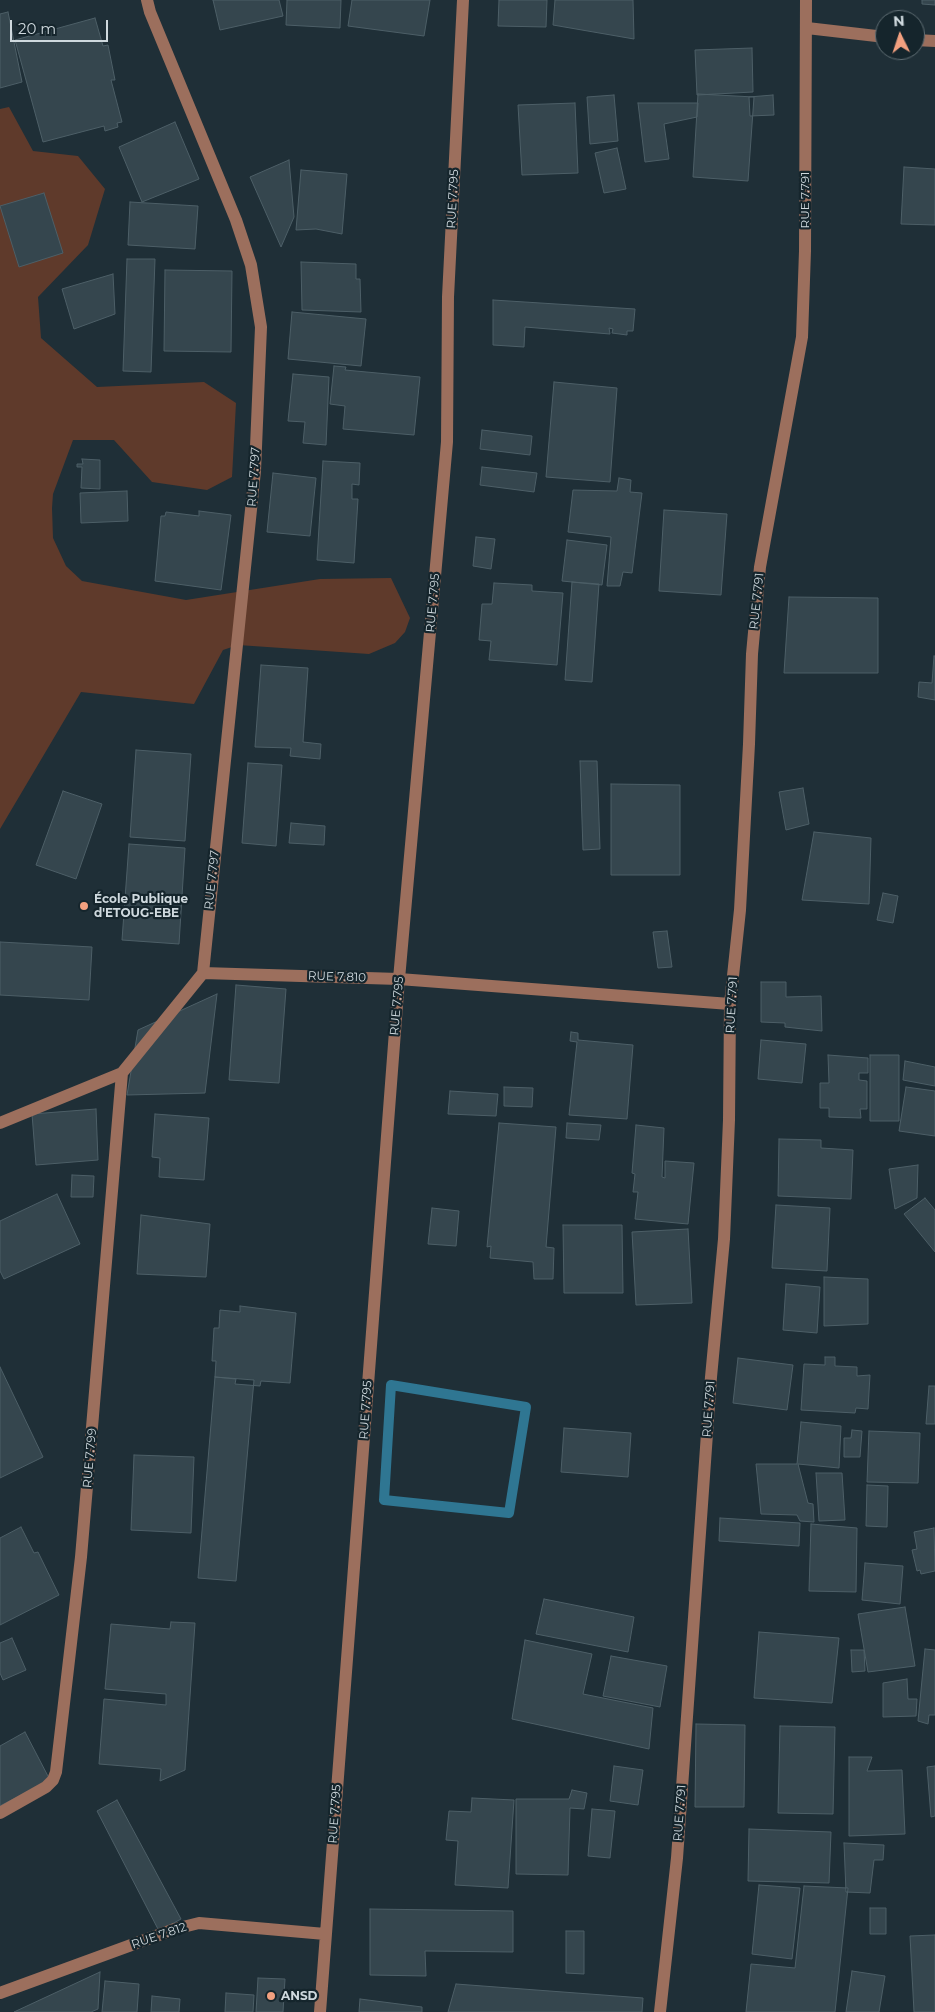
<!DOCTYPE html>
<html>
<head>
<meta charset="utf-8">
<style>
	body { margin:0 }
	#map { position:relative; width:935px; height:2012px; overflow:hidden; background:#1f2f37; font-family:Montserrat,sans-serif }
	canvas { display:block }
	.north { position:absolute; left:875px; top:10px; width:50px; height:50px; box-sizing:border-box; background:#15252c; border:1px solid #5f6d73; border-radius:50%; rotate:356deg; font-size:14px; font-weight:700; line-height:20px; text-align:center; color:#cfd9de }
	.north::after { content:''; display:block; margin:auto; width:18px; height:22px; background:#f2a07f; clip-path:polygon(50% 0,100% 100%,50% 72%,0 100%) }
	.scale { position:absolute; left:10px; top:20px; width:98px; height:22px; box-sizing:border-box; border:2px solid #cfd9de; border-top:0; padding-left:6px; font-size:15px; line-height:18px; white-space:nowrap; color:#cfd9de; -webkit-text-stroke:4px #15252c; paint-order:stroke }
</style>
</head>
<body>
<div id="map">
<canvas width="935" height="2012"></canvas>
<div class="north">N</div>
<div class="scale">20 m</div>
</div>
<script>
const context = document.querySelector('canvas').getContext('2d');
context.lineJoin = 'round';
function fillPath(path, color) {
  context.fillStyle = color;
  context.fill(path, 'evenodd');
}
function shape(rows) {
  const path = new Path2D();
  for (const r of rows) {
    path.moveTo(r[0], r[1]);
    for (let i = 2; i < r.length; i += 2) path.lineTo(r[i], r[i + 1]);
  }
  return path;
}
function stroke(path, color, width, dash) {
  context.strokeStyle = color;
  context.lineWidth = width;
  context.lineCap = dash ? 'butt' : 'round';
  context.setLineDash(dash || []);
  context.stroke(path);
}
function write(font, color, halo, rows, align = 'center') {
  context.font = font + ' Montserrat,sans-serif';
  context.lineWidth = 4.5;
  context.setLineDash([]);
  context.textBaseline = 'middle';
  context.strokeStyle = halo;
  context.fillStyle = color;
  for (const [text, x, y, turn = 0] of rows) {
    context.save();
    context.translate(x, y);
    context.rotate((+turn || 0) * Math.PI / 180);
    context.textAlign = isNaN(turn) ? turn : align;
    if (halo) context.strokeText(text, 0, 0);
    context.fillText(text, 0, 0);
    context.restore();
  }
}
const green = shape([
	[9,107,33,151,78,156,105,189,88,245,38,297,41,338,97,387,204,382,236,403,232,477,207,490,152,482,114,440,73,440,53,494,52,508,53,538,66,566,82,581,186,600,320,579,391,578,410,618,405,632,395,643,369,654,238,645,223,650,194,704,81,692,0,829,0,109]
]);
const stream = shape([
	[391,1385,526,1407,509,1513,384,1500,391,1385]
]);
const building = shape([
	[213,0,279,0,283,16,220,30,213,0],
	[287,0,341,0,340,28,286,25,287,0],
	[352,0,430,0,424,36,348,26,352,0],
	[499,0,547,0,546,27,498,26,499,0],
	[555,0,633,0,634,39,553,25,555,0],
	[922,0,935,0,935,5,922,4,922,0],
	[8,12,22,82,0,88,0,14,8,12],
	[95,18,103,46,108,45,115,80,111,80,122,122,117,123,118,127,105,131,104,126,43,142,15,40,95,18],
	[752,48,753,92,697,95,695,50,752,48],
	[698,94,754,97,748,181,693,177,698,94],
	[614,95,618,141,590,144,587,97,614,95],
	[773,95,774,115,750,116,749,97,773,95],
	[575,103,578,173,522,175,518,105,575,103],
	[638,103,698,103,697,117,664,124,669,159,645,162,638,103],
	[175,122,199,179,142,202,119,147,175,122],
	[617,148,626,189,604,193,595,153,617,148],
	[289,160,294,217,281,247,250,177,289,160],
	[904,167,935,169,935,225,901,224,904,167],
	[301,170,347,174,342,234,316,229,296,230,301,170],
	[44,193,63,253,19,267,0,206,44,193],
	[130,202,198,206,195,249,128,245,130,202],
	[127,259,155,259,151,372,123,371,127,259],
	[301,262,356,264,356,279,360,279,361,312,302,310,301,262],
	[165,270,232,271,231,352,164,351,165,270],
	[113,274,115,314,74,329,62,289,113,274],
	[493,300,635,309,633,331,627,331,627,335,612,333,613,329,609,328,610,334,525,327,524,347,493,345,493,300],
	[292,312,366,319,361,366,288,359,292,312],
	[334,366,346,367,345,370,420,377,414,435,343,429,345,406,330,404,334,366],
	[293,374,329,377,326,445,303,443,305,422,288,421,293,374],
	[554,382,617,388,610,482,546,477,554,382],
	[482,430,532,436,530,455,480,449,482,430],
	[82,459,100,460,100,489,81,488,82,467,77,467,77,464,83,464,82,459],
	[323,461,360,463,359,485,352,484,352,499,358,499,354,563,317,560,323,461],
	[482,467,537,473,534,492,480,485,482,467],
	[273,473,316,478,310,536,267,532,273,473],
	[619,478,631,480,630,492,642,493,632,573,623,572,620,586,607,586,611,537,568,532,573,490,617,491,619,478],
	[127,491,128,521,81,523,80,493,127,491],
	[664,510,727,514,721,595,659,591,664,510],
	[199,511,231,515,221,590,155,581,161,516,165,516,166,512,199,516,199,511],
	[476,537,495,539,491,569,473,566,476,537],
	[567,540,607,545,602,585,562,581,567,540],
	[572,582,599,584,592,682,565,680,572,582],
	[494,583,532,585,532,591,563,593,557,665,489,660,491,641,479,640,482,604,492,604,494,583],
	[789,597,878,598,878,673,784,673,789,597],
	[934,656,935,656,935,700,918,697,919,682,932,683,934,656],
	[261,665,308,668,303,742,321,744,320,759,290,756,291,748,255,747,261,665],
	[136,750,191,754,185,841,130,837,136,750],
	[580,761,597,761,600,849,583,850,580,761],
	[248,763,282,765,276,846,242,843,248,763],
	[611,784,680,785,680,875,611,875,611,784],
	[803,788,809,824,786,830,779,792,803,788],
	[63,791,102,804,76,879,36,865,63,791],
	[291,823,325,826,324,845,289,843,291,823],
	[814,832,871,838,869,904,802,900,814,832],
	[129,844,185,848,179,944,122,940,129,844],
	[883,893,898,896,893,923,877,920,883,893],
	[667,931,672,967,658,968,653,932,667,931],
	[0,942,92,947,89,1000,0,995,0,942],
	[761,982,786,982,786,997,821,996,822,1031,785,1027,785,1023,761,1022,761,982],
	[236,985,286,989,279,1083,229,1080,236,985],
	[217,994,205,1093,127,1095,138,1030,217,994],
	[571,1032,578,1033,578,1040,633,1045,627,1119,569,1115,577,1042,570,1041,571,1032],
	[761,1040,806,1044,802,1083,758,1079,761,1040],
	[828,1055,868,1058,868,1073,859,1073,859,1080,867,1081,867,1109,860,1109,861,1118,829,1117,829,1108,820,1108,820,1083,829,1083,828,1055],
	[870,1055,899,1055,899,1121,870,1121,870,1055],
	[905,1061,935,1067,935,1086,903,1080,905,1061],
	[504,1087,533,1088,532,1107,504,1106,504,1087],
	[906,1087,935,1091,935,1136,899,1131,906,1087],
	[450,1091,498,1094,496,1116,448,1114,450,1091],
	[96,1109,98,1160,36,1165,32,1114,96,1109],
	[155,1114,209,1118,204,1180,159,1177,160,1158,152,1157,155,1114],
	[499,1123,556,1127,546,1247,554,1248,553,1279,534,1279,533,1262,490,1258,491,1246,487,1247,499,1123],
	[567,1123,601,1125,599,1140,566,1138,567,1123],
	[636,1125,664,1128,662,1177,665,1178,665,1161,694,1163,688,1224,635,1219,638,1192,633,1192,635,1174,632,1173,636,1125],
	[779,1139,821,1140,821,1148,853,1150,851,1199,778,1196,779,1139],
	[918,1165,917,1198,895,1209,889,1169,918,1165],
	[72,1175,94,1176,93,1197,71,1197,72,1175],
	[57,1194,80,1244,4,1279,0,1271,0,1221,57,1194],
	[925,1198,935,1210,935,1252,904,1214,925,1198],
	[776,1205,830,1208,827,1271,772,1268,776,1205],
	[432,1208,459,1211,456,1246,428,1244,432,1208],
	[141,1215,210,1224,206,1277,137,1274,141,1215],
	[563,1225,622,1225,623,1293,564,1293,563,1225],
	[688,1229,692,1303,636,1305,632,1232,688,1229],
	[824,1277,868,1279,868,1324,824,1326,824,1277],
	[786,1284,820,1287,817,1333,783,1330,786,1284],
	[240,1306,296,1313,290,1383,261,1381,260,1386,235,1384,236,1379,215,1377,216,1361,212,1361,214,1328,219,1328,220,1310,240,1312,240,1306],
	[825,1357,835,1357,835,1366,857,1367,857,1376,870,1375,868,1409,856,1408,855,1413,801,1410,804,1364,825,1365,825,1357],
	[738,1358,793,1365,787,1410,733,1403,738,1358],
	[0,1367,43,1457,0,1478,0,1367],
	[215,1377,254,1380,236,1581,198,1578,215,1377],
	[929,1386,935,1386,935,1424,926,1424,929,1386],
	[801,1422,841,1426,839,1468,798,1464,808,1503,813,1504,814,1522,800,1521,797,1515,761,1514,756,1464,797,1464,801,1422],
	[564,1428,631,1433,628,1477,561,1472,564,1428],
	[852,1430,862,1431,860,1457,844,1457,844,1438,851,1438,852,1430],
	[869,1431,920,1433,918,1483,867,1482,869,1431],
	[134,1455,194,1457,191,1533,131,1530,134,1455],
	[816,1473,842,1473,845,1520,819,1521,816,1473],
	[867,1485,888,1486,887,1527,866,1526,867,1485],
	[720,1518,800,1523,799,1546,719,1541,720,1518],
	[811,1524,857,1528,856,1592,809,1591,811,1524],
	[21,1527,34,1553,38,1552,59,1595,0,1625,0,1538,21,1527],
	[934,1528,935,1571,921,1574,920,1570,917,1571,912,1550,917,1549,914,1532,934,1528],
	[865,1563,903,1566,900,1604,862,1600,865,1563],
	[544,1599,634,1617,628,1652,536,1634,544,1599],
	[905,1607,915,1666,868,1672,858,1614,905,1607],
	[171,1622,195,1623,185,1770,160,1781,161,1769,99,1764,104,1699,166,1705,166,1694,105,1689,111,1624,170,1629,171,1622],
	[759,1632,839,1638,832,1703,754,1698,759,1632],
	[12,1638,26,1670,3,1680,0,1673,0,1643,12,1638],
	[525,1640,592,1654,583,1694,653,1708,649,1749,512,1719,525,1640],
	[925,1649,935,1650,935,1715,929,1715,928,1724,918,1721,925,1649],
	[851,1650,864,1650,865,1671,852,1672,851,1650],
	[611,1656,667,1666,660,1707,603,1696,611,1656],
	[907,1679,908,1699,917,1699,916,1716,883,1717,883,1683,907,1679],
	[696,1724,745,1725,744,1807,695,1807,696,1724],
	[780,1726,835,1727,833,1814,778,1813,780,1726],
	[25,1732,50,1780,0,1806,0,1746,25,1732],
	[849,1757,872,1757,867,1771,902,1770,905,1834,849,1836,849,1757],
	[614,1766,643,1770,638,1805,610,1801,614,1766],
	[935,1766,935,1816,931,1817,927,1767,935,1766],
	[572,1790,587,1793,584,1809,570,1808,568,1875,516,1874,516,1799,569,1799,572,1790],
	[472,1798,514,1800,508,1888,455,1885,458,1841,446,1840,449,1811,471,1812,472,1798],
	[117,1800,181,1919,159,1931,97,1811,117,1800],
	[592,1809,615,1811,610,1858,588,1856,592,1809],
	[749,1829,831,1832,829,1883,748,1881,749,1829],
	[844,1843,884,1845,883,1860,874,1860,870,1893,846,1892,844,1843],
	[759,1885,800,1888,792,1959,752,1954,759,1885],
	[804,1886,848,1888,835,2012,746,2012,751,1964,795,1968,804,1886],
	[870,1908,886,1908,886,1934,870,1934,870,1908],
	[370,1909,513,1911,513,1952,425,1951,426,1976,370,1975,370,1909],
	[566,1931,584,1931,584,1974,566,1973,566,1931],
	[935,1935,935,2012,914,2012,910,1936,935,1935],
	[852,1971,885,1976,879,2012,846,2012,852,1971],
	[100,1972,98,2009,91,2012,14,2012,100,1972],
	[258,1978,285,1979,283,2012,256,2012,258,1978],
	[105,1981,139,1984,137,2012,102,2012,105,1981],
	[456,1984,643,1998,642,2012,448,2012,456,1984],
	[226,1993,254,1995,253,2012,225,2012,226,1993],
	[152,1996,180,1999,179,2012,151,2012,152,1996],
	[360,1999,422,2007,422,2012,359,2012,360,1999]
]);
const minor = shape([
	[147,0,150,12,236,220,251,265,261,327,255,471,203,973],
	[807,28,885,37],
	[915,40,935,41],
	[0,1123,122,1073,203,973,399,979,730,1004],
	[0,1813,46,1787,53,1780,56,1772,81,1557,122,1073],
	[0,1993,175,1929,199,1923,325,1934],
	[320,2012,399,979,447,442,448,297,463,0],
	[660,2012,677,1858,711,1377,724,1239,729,1120,730,1004,740,910,749,744,752,654,760,567,802,337,805,251,806,0]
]);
const markers = [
	[84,906,5,"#f2a07f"],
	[271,1996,5,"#f2a07f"]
];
const streetNames = [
	["RUE 7.795",453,199,-87],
	["RUE 7.791",805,200,-90],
	["RUE 7.797",254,477,-86],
	["RUE 7.791",757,601,-84],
	["RUE 7.795",433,603,-85],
	["RUE 7.797",212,880,-84],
	["RUE 7.810",337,977,2],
	["RUE 7.791",732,1005,-87],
	["RUE 7.795",397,1006,-85],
	["RUE 7.791",709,1409,-86],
	["RUE 7.795",366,1410,-86],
	["RUE 7.799",90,1458,-85],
	["RUE 7.791",680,1813,-86],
	["RUE 7.795",335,1814,-86],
	["RUE 7.812",159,1936,-19]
];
const poiNames = [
	["École Publique",94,899],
	["d'ETOUG-EBE",94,913],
	["ANSD",281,1996]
];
fillPath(green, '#5f3a2b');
stroke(stream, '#2f7692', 10);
fillPath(building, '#35464e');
stroke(building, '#4d5f67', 1);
stroke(minor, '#9c6f5d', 12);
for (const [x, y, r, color] of markers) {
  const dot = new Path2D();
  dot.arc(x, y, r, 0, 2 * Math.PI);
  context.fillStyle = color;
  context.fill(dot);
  stroke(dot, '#15252c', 2);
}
write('12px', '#cfd9de', '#15252c', streetNames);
write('bold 12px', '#cfd9de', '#15252c', poiNames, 'left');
</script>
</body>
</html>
